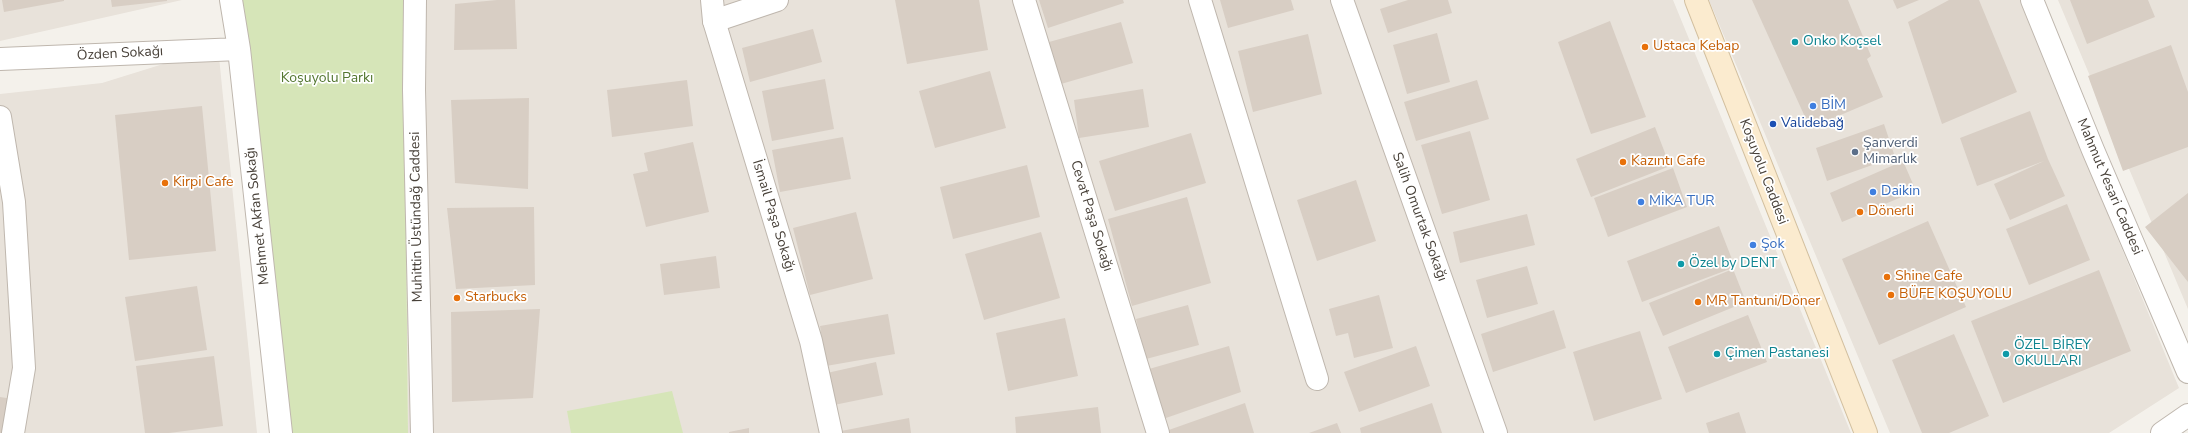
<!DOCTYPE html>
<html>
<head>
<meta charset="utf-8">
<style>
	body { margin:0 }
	canvas { display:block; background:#f4f1eb }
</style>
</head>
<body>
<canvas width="2188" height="433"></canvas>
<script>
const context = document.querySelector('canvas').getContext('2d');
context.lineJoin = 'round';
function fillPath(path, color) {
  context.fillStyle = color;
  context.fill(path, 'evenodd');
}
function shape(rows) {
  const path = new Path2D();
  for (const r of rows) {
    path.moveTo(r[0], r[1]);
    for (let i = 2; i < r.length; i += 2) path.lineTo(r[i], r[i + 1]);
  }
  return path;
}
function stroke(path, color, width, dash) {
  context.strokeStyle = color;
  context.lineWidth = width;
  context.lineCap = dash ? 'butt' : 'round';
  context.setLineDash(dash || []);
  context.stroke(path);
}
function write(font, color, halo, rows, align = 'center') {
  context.font = font + ' "Nunito Sans",sans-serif';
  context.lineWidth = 3.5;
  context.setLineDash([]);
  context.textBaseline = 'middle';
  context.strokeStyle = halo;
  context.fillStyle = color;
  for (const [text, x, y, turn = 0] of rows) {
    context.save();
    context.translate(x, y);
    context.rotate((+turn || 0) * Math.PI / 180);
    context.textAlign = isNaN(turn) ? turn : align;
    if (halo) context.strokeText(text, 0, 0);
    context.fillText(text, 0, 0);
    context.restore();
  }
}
const residential = shape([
	[0,0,182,0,0,41],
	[404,0,1673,0,1851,433,408,433],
	[1709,0,2020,0,2179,388,2109,433,1890,433],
	[2058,0,2188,0,2188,309],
	[218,47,257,433,0,433,0,94,102,83]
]);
const green = shape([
	[237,0,404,0,408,433,287,433],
	[672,391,683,433,571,433,567,411]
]);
const building = shape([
	[2,0,64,0,64,1,4,12],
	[111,0,167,0,167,1,112,7],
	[497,0,515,0,517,49,454,50,455,4],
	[895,0,979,0,988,50,907,64],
	[1039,0,1123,0,1124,3,1048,28],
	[1220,0,1291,0,1294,10,1228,28],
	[1408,0,1448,0,1452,13,1388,33,1380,9],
	[1752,0,1848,0,1871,56,1867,59,1883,97,1810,128],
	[1893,0,1919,0,1897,9],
	[1949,0,1979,0,2017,92,1942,124,1908,22],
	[2070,0,2148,0,2155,17,2087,44],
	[1610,21,1646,117,1591,134,1558,42],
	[1121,22,1133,63,1061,84,1049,42],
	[813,29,822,62,750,82,742,48],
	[1437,33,1450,82,1407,94,1393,45],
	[1308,34,1322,94,1253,112,1238,51],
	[2171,45,2188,92,2188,147,2123,171,2088,76],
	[990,71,1006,128,935,148,919,91],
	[825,79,834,129,772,141,762,91],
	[687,80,693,126,612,137,607,90],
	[1477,80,1489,119,1416,141,1404,102],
	[1143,89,1149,127,1079,138,1074,100],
	[529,98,528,189,455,183,451,100],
	[202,106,216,251,129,260,115,115],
	[2030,111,2048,159,2065,196,2010,220,1994,184,2044,161,1977,186,1960,138],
	[1884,124,1895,157,1827,181,1816,148],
	[1655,127,1670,166,1591,197,1576,159],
	[1470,131,1490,200,1442,214,1421,145],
	[1191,133,1206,183,1115,211,1099,161],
	[843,137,851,179,780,192,772,150],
	[693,142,709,212,646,227,633,174,648,171,644,153],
	[1903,161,1916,191,1842,222,1830,193],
	[1027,165,1040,217,953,239,940,187],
	[1673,168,1687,207,1608,237,1594,198],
	[1356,180,1376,241,1317,261,1297,200],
	[2188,193,2188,282,2145,227],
	[1187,197,1211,283,1132,306,1108,219],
	[2067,204,2090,260,2029,285,2006,229],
	[534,207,535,285,456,289,447,208],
	[856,212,873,279,810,295,793,228],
	[1527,214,1535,245,1460,263,1453,232],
	[1928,221,1966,307,1879,345,1842,259],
	[1719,226,1735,267,1642,302,1627,261],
	[1041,232,1060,298,984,320,965,254],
	[716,256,720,288,664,295,660,264],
	[1527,266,1538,304,1487,318,1476,280],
	[1733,269,1746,302,1663,336,1649,303],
	[2099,270,2131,351,2003,403,1971,321],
	[197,286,207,350,135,361,125,297],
	[1379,295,1393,348,1354,358,1348,333,1336,336,1329,309],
	[1188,305,1199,345,1146,359,1136,319],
	[540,309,533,398,452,402,451,312],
	[1554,310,1566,348,1493,372,1481,334],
	[888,314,895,354,826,366,820,326],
	[1748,315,1767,362,1686,393,1668,347],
	[1065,318,1078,376,1008,391,996,333],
	[1640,331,1662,399,1594,421,1573,352],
	[1954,334,1989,416,1949,433,1922,433,1892,360],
	[1229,346,1241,392,1163,419,1149,369],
	[1416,346,1430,386,1359,412,1344,372],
	[214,356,223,426,169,433,145,433,136,366],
	[876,362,883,395,834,405,827,373],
	[0,397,13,399,7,433,0,433],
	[1245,403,1254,433,1166,433,1166,431],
	[1432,403,1442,433,1361,433,1360,428],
	[1098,407,1101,433,1016,433,1015,417],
	[1739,412,1746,433,1709,433,1706,423],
	[909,418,911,433,842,433,841,431],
	[1337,423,1341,433,1309,433],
	[749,428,749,433,729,433,729,432]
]);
const minor = shape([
	[231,0,239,49,281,433],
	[712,0,714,21,811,341,831,433],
	[1024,0,1158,433],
	[1200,0,1317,379],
	[1342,0,1496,433],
	[0,59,239,49],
	[0,117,14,202,24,368,13,433]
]);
const tertiary = shape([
	[415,0,414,90,422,433],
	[2032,0,2093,150,2188,372],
	[714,21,777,0],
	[2162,433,2188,415]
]);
const secondary = shape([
	[1696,0,1866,433]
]);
const markers = [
	[1795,42,4,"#0f9aa8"],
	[1645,47,4,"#e8710a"],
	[1813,106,4,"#3f7fe0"],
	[1773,124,4,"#1a4fb4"],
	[1855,152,4,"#5c6f8a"],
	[1623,162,4,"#e8710a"],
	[165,183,4,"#e8710a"],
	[1873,192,4,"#3f7fe0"],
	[1641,202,4,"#3f7fe0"],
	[1860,212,4,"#e8710a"],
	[1753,245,4,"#3f7fe0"],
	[1681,264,4,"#0f9aa8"],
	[1887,277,4,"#e8710a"],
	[1891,295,4,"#e8710a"],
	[457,298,4,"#e8710a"],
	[1698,302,4,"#e8710a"],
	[1717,354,4,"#0f9aa8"],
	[2006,354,4,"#0f9aa8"]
];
const cultureNames = [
	["Onko Koçsel",1803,42],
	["Özel by DENT",1689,264],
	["ÖZEL BİREY",2014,346],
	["OKULLARI",2014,362],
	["Çimen Pastanesi",1725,354]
];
const foodNames = [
	["Ustaca Kebap",1653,47],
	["Kazıntı Cafe",1631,162],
	["Kirpi Cafe",173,183],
	["Dönerli",1868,212],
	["Shine Cafe",1895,277],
	["BÜFE KOŞUYOLU",1899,295],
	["Starbucks",465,298],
	["MR Tantuni/Döner",1706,302]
];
const streetNames = [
	["Özden Sokağı",120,54,-3],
	["Koşuyolu Caddesi",1763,172,69],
	["Mahmut Yesari Caddesi",2109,187,67],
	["Mehmet Akfan Sokağı",258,216,-96],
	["İsmail Paşa Sokağı",773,216,73],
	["Cevat Paşa Sokağı",1091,216,73],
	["Muhittin Üstündağ Caddesi",417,217,-91],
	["Salih Omurtak Sokağı",1419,217,70]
];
const parkNames = [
	["Koşuyolu Parkı",327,79]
];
const shopNames = [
	["BİM",1821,106],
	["Daikin",1881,192],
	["MİKA TUR",1649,202],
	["Şok",1761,245]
];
const transitNames = [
	["Validebağ",1781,124]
];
const serviceNames = [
	["Şanverdi",1863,144],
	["Mimarlık",1863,160]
];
fillPath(residential, '#e8e2da');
fillPath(green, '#d6e5b8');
fillPath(building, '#d8cec4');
stroke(minor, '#bfb7ae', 24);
stroke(tertiary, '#bfb7ae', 24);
stroke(secondary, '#d3c0a0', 24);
stroke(minor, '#fff', 22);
stroke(tertiary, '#fff', 22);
stroke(secondary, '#fbebcf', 22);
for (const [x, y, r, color] of markers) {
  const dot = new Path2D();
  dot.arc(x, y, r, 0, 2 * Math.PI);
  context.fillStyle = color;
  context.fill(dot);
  stroke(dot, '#fff', 1.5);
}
write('14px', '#0d838f', '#fff', cultureNames, 'left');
write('14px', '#c56008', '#fff', foodNames, 'left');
write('14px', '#484139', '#fff', streetNames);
write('14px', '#537630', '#fff', parkNames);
write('14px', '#366cbe', '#fff', shopNames, 'left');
write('14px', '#164399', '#fff', transitNames, 'left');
write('14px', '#4e5e75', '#fff', serviceNames, 'left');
</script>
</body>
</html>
